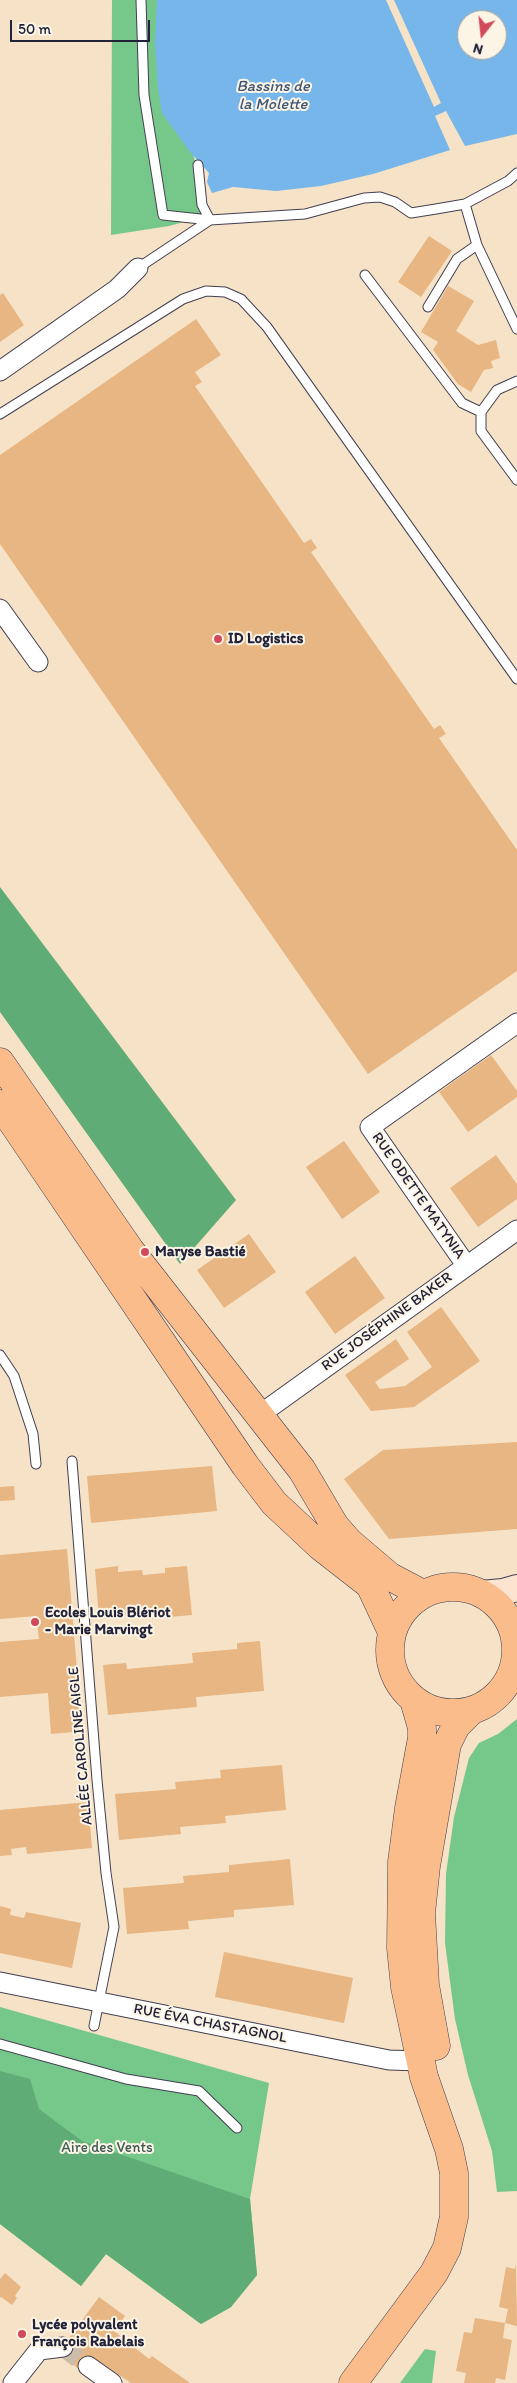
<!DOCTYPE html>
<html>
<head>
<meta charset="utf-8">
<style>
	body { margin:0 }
	#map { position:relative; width:517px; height:2383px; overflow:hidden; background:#f6e2c6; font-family:Itim,sans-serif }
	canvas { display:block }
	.north { position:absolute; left:457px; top:10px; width:50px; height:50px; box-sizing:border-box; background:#fcf5e5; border:1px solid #a5a1a1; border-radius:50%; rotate:196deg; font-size:14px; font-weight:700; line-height:20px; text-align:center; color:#22223b }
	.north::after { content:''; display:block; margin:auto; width:18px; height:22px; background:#d1495b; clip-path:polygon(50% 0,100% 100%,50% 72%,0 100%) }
	.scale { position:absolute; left:10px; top:20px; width:140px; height:22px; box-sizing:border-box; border:2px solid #22223b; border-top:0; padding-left:6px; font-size:15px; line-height:18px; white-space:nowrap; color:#22223b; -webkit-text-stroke:4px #fcf5e5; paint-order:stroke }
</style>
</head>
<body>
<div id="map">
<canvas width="517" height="2383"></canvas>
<div class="north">N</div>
<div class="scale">50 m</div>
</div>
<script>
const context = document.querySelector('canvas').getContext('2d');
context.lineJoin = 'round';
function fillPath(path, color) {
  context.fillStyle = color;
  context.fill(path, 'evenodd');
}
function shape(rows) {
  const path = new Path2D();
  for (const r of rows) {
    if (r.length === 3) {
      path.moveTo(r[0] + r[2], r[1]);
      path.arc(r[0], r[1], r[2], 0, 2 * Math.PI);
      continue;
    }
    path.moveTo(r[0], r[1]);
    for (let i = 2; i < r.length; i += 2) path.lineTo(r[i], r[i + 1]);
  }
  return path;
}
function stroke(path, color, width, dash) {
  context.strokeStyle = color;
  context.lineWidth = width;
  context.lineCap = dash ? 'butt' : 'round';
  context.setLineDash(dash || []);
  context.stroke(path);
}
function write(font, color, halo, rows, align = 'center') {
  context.font = font + ' Itim,sans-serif';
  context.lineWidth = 4;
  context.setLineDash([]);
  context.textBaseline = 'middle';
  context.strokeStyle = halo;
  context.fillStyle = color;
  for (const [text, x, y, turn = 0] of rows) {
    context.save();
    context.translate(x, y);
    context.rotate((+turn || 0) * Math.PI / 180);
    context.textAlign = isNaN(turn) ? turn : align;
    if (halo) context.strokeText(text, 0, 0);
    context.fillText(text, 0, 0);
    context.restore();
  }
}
const green = shape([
	[112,0,165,0,192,150,209,215,169,226,111,235],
	[517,1719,517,2191,497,2192,492,2151,468,2075,455,2019,445,1943,446,1874,454,1817,469,1758,479,1743,498,1734],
	[0,2007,269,2083,250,2199,257,2275,231,2307,201,2324,106,2254,81,2286,0,2224],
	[425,2349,436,2351,432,2383,400,2383]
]);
const forest = shape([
	[0,887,236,1200,180,1264,0,1012],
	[0,2071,30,2079,39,2109,82,2141,250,2199,257,2275,231,2307,201,2324,106,2254,81,2286,0,2224]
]);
const water = shape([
	[157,0,386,0,434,107,441,103,394,0,517,0,517,134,465,146,446,111,435,116,450,150,373,174,321,186,276,191,233,187,212,193,207,182,209,173,190,152,162,113,158,89,155,42],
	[467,20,497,20,497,50,467,50]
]);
const building = shape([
	[429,236,452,251,421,297,398,282],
	[448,286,474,301,456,331,478,345,496,340,500,358,491,361,493,368,484,370,471,392,458,384,433,350,438,342,421,332],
	[3,293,24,325,0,342,0,295],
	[196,319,221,355,195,372,202,382,195,386,304,543,311,539,317,548,311,552,434,729,440,725,446,734,439,738,517,850,517,971,368,1074,0,544,0,455],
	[491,1055,517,1091,517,1097,468,1132,439,1092],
	[344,1141,380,1192,342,1219,306,1167],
	[496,1155,517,1184,517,1199,478,1227,450,1188],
	[249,1234,276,1272,224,1308,197,1270],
	[355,1256,385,1298,335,1334,305,1292],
	[441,1307,480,1361,414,1407,371,1411,345,1375,396,1339,409,1359,375,1382,380,1389,405,1386,432,1367,407,1332],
	[517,1442,517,1529,389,1539,344,1479,383,1450],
	[212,1466,217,1511,91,1523,87,1476],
	[14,1486,15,1500,0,1501,0,1487],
	[67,1549,82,1731,51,1734,48,1693,0,1697,0,1642,39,1639,36,1616,0,1619,0,1555],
	[118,1566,118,1572,142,1570,143,1575,165,1573,165,1568,187,1566,192,1615,147,1619,146,1614,99,1618,95,1569],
	[260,1641,264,1691,196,1697,197,1707,108,1715,103,1665,126,1663,127,1669,193,1663,192,1653,237,1649,237,1643],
	[282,1765,286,1810,225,1816,226,1823,180,1827,181,1834,119,1840,115,1794,176,1789,175,1782,221,1778,220,1770],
	[88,1802,92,1848,27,1854,26,1847,11,1849,12,1855,0,1856,0,1810],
	[290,1859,294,1905,234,1910,234,1917,188,1921,189,1929,127,1934,123,1888,184,1883,183,1876,229,1872,229,1865],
	[0,1906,11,1909,10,1915,24,1918,26,1912,81,1923,72,1968,0,1953],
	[224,1952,353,1978,344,2023,215,1997],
	[516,2263,517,2326,505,2323,503,2338,512,2340,505,2380,496,2378,495,2383,464,2383,466,2373,456,2371,464,2332,472,2333,475,2318,505,2323,508,2309,499,2307,506,2267,515,2269],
	[5,2273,21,2287,15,2296,17,2298,12,2305,1,2297,0,2298,0,2279],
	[99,2297,125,2316,114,2331,149,2359,152,2356,190,2383,131,2383,94,2358,83,2372,58,2353]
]);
const minorTunnel = shape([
	[63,2347,88,2366]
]);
const service = shape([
	[141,0,144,95,163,215,210,220],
	[198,165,202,205,210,220],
	[465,204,477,245,517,329],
	[138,268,210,220,305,214,364,198,380,197,395,202,411,213,436,209,465,204,508,181,517,173],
	[365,275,462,403,481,412],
	[428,307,457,259,477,245],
	[517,381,497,390,481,412,481,431,517,480],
	[0,414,183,299,206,291,225,292,241,299,267,327,517,679],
	[0,1355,14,1376,33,1434,36,1464],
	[72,1461,97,1780,106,1873,114,1927,94,2026],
	[0,2044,126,2079,199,2091,237,2128]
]);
const minor = shape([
	[0,371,117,289,138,268],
	[0,609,38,662],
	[466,1265,370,1127,517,1023],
	[257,1414,269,1408,517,1230],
	[0,1982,389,2060,420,2061],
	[88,2366,112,2383],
	[13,2383,39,2350,63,2347]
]);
const secondary = shape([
	[481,1594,503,1592,517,1588],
	[516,1647,517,1645]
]);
const primary = shape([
	[0,1062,130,1250,302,1470,335,1526,349,1542,389,1576,423,1594],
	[0,1104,245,1465,274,1503,320,1546,370,1585,392,1632],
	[453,1650,63],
	[436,2046,425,1985,421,1913,426,1866,447,1744,456,1726,471,1711],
	[353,2383,434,2273,447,2248,454,2217,454,2173,449,2149,424,2077,405,1987,401,1948,402,1862,409,1808,422,1738,422,1728,414,1700]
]);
const markers = [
	[218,639,5,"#d1495b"],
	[145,1252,5,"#d1495b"],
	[35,1622,5,"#d1495b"],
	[22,2334,5,"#d1495b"]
];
const poiNames = [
	["ID Logistics",228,639],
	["Maryse Bastié",155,1252],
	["Ecoles Louis Blériot",45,1613],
	["- Marie Marvingt",45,1630],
	["Lycée polyvalent",32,2325],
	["François Rabelais",32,2342]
];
const streetNames = [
	["RUE ODETTE MATYNIA",418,1196,55],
	["RUE JOSÉPHINE BAKER",387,1322,-36],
	["ALLÉE CAROLINE AIGLE",81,1746,-95],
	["RUE ÉVA CHASTAGNOL",210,2024,11]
];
const parkNames = [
	["Aire des Vents",107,2148]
];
const waterNames = [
	["Bassins de",273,87],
	["la Molette",273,105]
];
fillPath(green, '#76c88a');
fillPath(forest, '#60ac76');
fillPath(water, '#76b6ea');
fillPath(building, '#e8b683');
stroke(minorTunnel, '#ccbcaa', 19, [19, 9]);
stroke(service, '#423f50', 11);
stroke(minor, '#423f50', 21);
stroke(secondary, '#423f50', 28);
stroke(primary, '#423f50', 29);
stroke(service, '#fff', 9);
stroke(minor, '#fff', 19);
stroke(secondary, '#fde4d1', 26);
stroke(primary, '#fabc8b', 28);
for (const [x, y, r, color] of markers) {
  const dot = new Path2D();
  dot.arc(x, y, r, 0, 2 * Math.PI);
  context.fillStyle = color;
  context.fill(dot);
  stroke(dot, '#fcf5e5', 2);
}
write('bold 15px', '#22223b', '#fcf5e5', poiNames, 'left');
write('15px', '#22223b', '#fcf5e5', streetNames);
write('15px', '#3f5c57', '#fcf5e5', parkNames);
write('italic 16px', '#3f5678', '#fcf5e5', waterNames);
</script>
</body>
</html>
